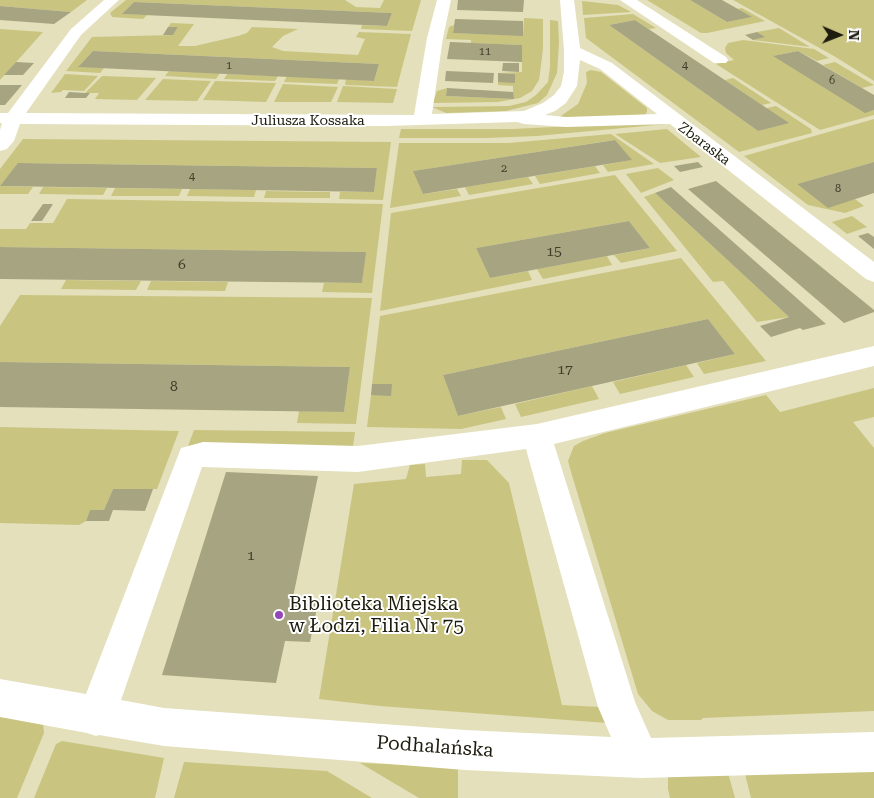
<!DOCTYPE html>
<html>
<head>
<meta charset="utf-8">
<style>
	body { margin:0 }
	#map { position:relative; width:874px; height:798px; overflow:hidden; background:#e3e0bb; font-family:"Roboto Serif",serif }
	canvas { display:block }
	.north { position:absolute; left:814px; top:10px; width:50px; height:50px; -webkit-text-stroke:4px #fff; paint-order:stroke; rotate:91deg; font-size:14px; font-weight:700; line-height:20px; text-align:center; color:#1d1c0e }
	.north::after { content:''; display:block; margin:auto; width:18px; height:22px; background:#1d1c0e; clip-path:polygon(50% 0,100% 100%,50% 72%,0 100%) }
</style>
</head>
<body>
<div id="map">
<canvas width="874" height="798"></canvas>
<div class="north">N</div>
</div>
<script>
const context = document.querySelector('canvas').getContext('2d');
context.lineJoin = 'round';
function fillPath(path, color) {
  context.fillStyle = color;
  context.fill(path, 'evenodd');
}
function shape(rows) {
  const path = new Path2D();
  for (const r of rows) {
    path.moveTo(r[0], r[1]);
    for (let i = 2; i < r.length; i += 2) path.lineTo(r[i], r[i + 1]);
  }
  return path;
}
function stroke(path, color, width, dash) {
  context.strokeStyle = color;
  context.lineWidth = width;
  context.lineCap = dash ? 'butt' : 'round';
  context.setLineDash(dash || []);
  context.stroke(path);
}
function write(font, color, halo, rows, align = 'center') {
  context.font = font + ' "Roboto Serif",serif';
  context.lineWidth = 4;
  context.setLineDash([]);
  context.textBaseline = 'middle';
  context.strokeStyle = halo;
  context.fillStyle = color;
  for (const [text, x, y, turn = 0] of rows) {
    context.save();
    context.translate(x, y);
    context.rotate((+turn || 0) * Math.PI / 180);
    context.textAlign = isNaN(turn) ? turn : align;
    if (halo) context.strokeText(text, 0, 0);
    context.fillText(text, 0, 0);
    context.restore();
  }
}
const green = shape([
	[0,0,87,0,71,12,0,6],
	[126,0,345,0,356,7,380,8,384,0,421,0,412,31,361,29,362,25,387,26,392,13,134,2,123,14,147,15,143,19,112,17,110,13],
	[647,0,690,0,727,22,751,17,737,9,742,8,765,21,707,33,701,33],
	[733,0,874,0,874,81,834,56],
	[582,1,618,5,631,12,583,15],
	[633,14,656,28,649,29,635,20,609,25,758,131,767,108,776,106,811,129,812,133,739,152,586,38,584,18],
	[524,18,543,19,543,48,540,73,539,80,532,91,520,98,498,102,433,103,437,91,447,88,446,96,513,99,513,86,498,85,498,82,515,82,515,74,498,73,522,72,522,45,471,43,471,40,446,39,449,27,454,25,453,33,523,35],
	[550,20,558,21,559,43,557,73,547,95,538,103,506,111,478,112,446,113,432,107,509,106,526,102,536,95,548,82,550,67],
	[171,23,194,24,178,46,195,46,238,36,247,33,252,27,298,29,283,36,272,47,283,51,358,55,365,39,356,37,359,32,411,34,397,87,345,85,346,79,374,81,379,64,93,51,79,66,104,68,100,73,66,71,92,37,173,35,178,27,168,27],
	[779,28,810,47,753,40,764,37,757,32],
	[0,29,43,32,0,80],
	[743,40,814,49,829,58,817,61,798,51,774,56,865,112,874,110,874,115,820,130,716,64,734,60,726,53,725,48,728,43],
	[835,62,874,85,862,88,823,65],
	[591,70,601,72,647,108,647,112,645,115,558,118,578,104,587,83,586,72],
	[169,71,220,73,216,79,165,76],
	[65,74,98,76,84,91,63,90,61,92,51,93],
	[227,74,278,76,275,81,224,79],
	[102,76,156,78,137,100,95,99,99,93,85,93],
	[287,76,339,79,337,84,284,82],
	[733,78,771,103,762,105,725,80],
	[163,79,211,81,197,101,145,100],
	[215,81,276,83,266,102,203,100],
	[283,84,338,87,331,102,274,102],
	[343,86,397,89,393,103,337,102],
	[874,119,874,162,797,184,828,207,855,199,864,206,845,213,808,205,744,156],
	[658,122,666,124,537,136,486,138,399,138,401,129,512,129],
	[667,129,701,157,660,163,615,134],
	[611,134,654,164,608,172,603,165,631,160,614,140,414,171,423,194,457,189,461,196,390,208,399,143,509,143],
	[23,139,391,142,383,200,339,199,340,192,374,192,377,168,19,163,0,186,33,187,28,194,0,194,0,169],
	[595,166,600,173,540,184,535,176],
	[658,168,674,180,641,193,626,174],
	[615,175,677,251,621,263,614,255,650,248,629,221,476,248,490,278,528,271,532,280,380,311,391,213],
	[528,177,533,184,469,195,465,187],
	[43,187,107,188,103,195,39,194],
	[115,188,182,189,179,196,111,196],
	[190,189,256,190,254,197,187,196],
	[266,191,330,192,330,198,264,198],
	[655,193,789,317,757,322,723,281,713,282,644,197],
	[67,199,383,204,372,293,322,292,324,283,362,283,365,252,0,247,0,229,26,229,30,223,53,223],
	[852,216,867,227,847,234,832,222],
	[607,256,612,265,543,279,537,269],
	[681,258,766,361,704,374,697,363,735,354,708,319,443,375,458,416,501,407,506,419,461,429,367,427,371,395,391,395,391,384,372,384,380,316],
	[66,280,141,281,136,290,61,289],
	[151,281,228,282,225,291,147,290],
	[20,295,372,298,356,424,297,423,299,411,344,412,350,367,0,362,0,326],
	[686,365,694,377,620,394,613,382],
	[592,386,599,399,521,417,515,404],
	[874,388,874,417,853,422,874,448,874,711,703,718,701,720,668,720,652,711,638,694,571,472,568,461,574,446,583,441,605,433,766,395,780,412],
	[0,427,179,431,157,489,113,489,104,510,90,510,86,521,79,525,0,523],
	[194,430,355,432,352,453,188,446],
	[462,460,487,460,509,483,562,705,600,707,607,723,380,706,319,699,354,484,406,479,410,465,425,464,426,477,461,474],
	[0,713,43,721,44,733,17,798,0,798],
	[62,741,164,758,155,798,34,798,56,744],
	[184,762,327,771,372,798,174,798],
	[360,763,458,767,458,798,419,798],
	[874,769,874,798,751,798,745,774],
	[728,773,735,798,670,798,668,789,668,776]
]);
const building = shape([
	[458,0,524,0,523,12,457,10],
	[690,0,722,0,752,17,727,22],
	[134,2,392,13,387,26,122,14],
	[0,6,71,12,54,24,0,20],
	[455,19,523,21,523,36,453,33],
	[635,20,653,32,789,123,758,131,609,25],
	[168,27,178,27,173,35,163,35],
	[757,32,765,37,753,40,745,35],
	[450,42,522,45,522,62,447,59],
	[93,51,379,64,374,81,78,67],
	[798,51,874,95,874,110,865,113,773,56],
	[16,62,34,63,23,75,4,75],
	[503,63,519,63,519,72,502,71],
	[446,71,494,73,493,83,445,81],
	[498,73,515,74,515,83,498,82],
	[0,85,22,85,5,105,0,105],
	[447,88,513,92,514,99,446,96],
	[69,92,85,93,90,93,86,98,65,98],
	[615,140,632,160,423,194,413,171],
	[698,162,703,167,680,172,674,166],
	[874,162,874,193,828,208,797,184],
	[18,163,377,168,374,192,0,186],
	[716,181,874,310,874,312,844,323,688,189],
	[671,187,826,324,803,330,800,328,771,337,760,326,789,317,655,193],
	[43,204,53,204,42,221,31,221],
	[629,221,650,248,490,278,476,248],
	[868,233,874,237,874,249,858,236],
	[0,247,366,252,362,283,0,279],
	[708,319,735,354,458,416,443,375],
	[0,362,350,367,344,412,0,407],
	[372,384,392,384,391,396,371,395],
	[226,472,318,476,292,602,318,603,310,642,285,641,276,683,162,675],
	[113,489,153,489,145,511,113,510,109,521,86,521,90,510,104,510]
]);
const minor = shape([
	[104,0,119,0,81,35,26,113,414,115,427,38,437,0,451,0,443,38,432,114,524,111,543,103,554,95,561,86,564,72,564,51,560,0,574,0,580,48,612,63,874,262,874,282,866,279,670,124,566,127,524,124,517,122,386,126,20,124,14,141,7,149,0,151,0,130,2,123,0,123,0,113,8,113,71,29,104,0],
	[580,60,600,69,657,114,566,117,545,115,555,111,566,103,577,86,580,60],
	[620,0,637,0,726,57,728,60,726,63,714,63,620,0],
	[874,346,874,366,554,444,635,702,651,738,874,732,874,772,640,778,465,770,164,746,99,735,96,736,87,733,0,717,0,679,86,694,181,448,203,442,358,446,537,424,874,346],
	[526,449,598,707,611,737,465,730,164,708,121,700,202,467,358,472,526,449]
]);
const markers = [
	[279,615,5,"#9447b8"]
];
const farNumbernames = [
	["11",485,52],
	["1",229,66],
	["4",685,66],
	["6",832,81],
	["2",504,169],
	["4",192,177],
	["8",838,189]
];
const farStreetnames = [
	["Juliusza Kossaka",308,121],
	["Zbaraska",704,144,37]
];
const numberNames = [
	["15",554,252],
	["6",182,265],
	["17",565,370],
	["8",174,387],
	["1",251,556]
];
const nearPoinames = [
	["Biblioteka Miejska",289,604],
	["w Łodzi, Filia Nr 75",289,626]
];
const nearStreetnames = [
	["Podhalańska",435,747,4]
];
fillPath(green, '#cac481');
fillPath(building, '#a7a481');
fillPath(minor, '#fff');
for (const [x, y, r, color] of markers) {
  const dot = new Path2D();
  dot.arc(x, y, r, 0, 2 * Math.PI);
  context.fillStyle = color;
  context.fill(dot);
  stroke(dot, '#fff', 2);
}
write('11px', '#403e2b', null, farNumbernames);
write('14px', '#1d1c0e', '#fff', farStreetnames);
write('14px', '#403e2b', null, numberNames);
write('19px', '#1d1c0e', '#fff', nearPoinames, 'left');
write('19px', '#1d1c0e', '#fff', nearStreetnames);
</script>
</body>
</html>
